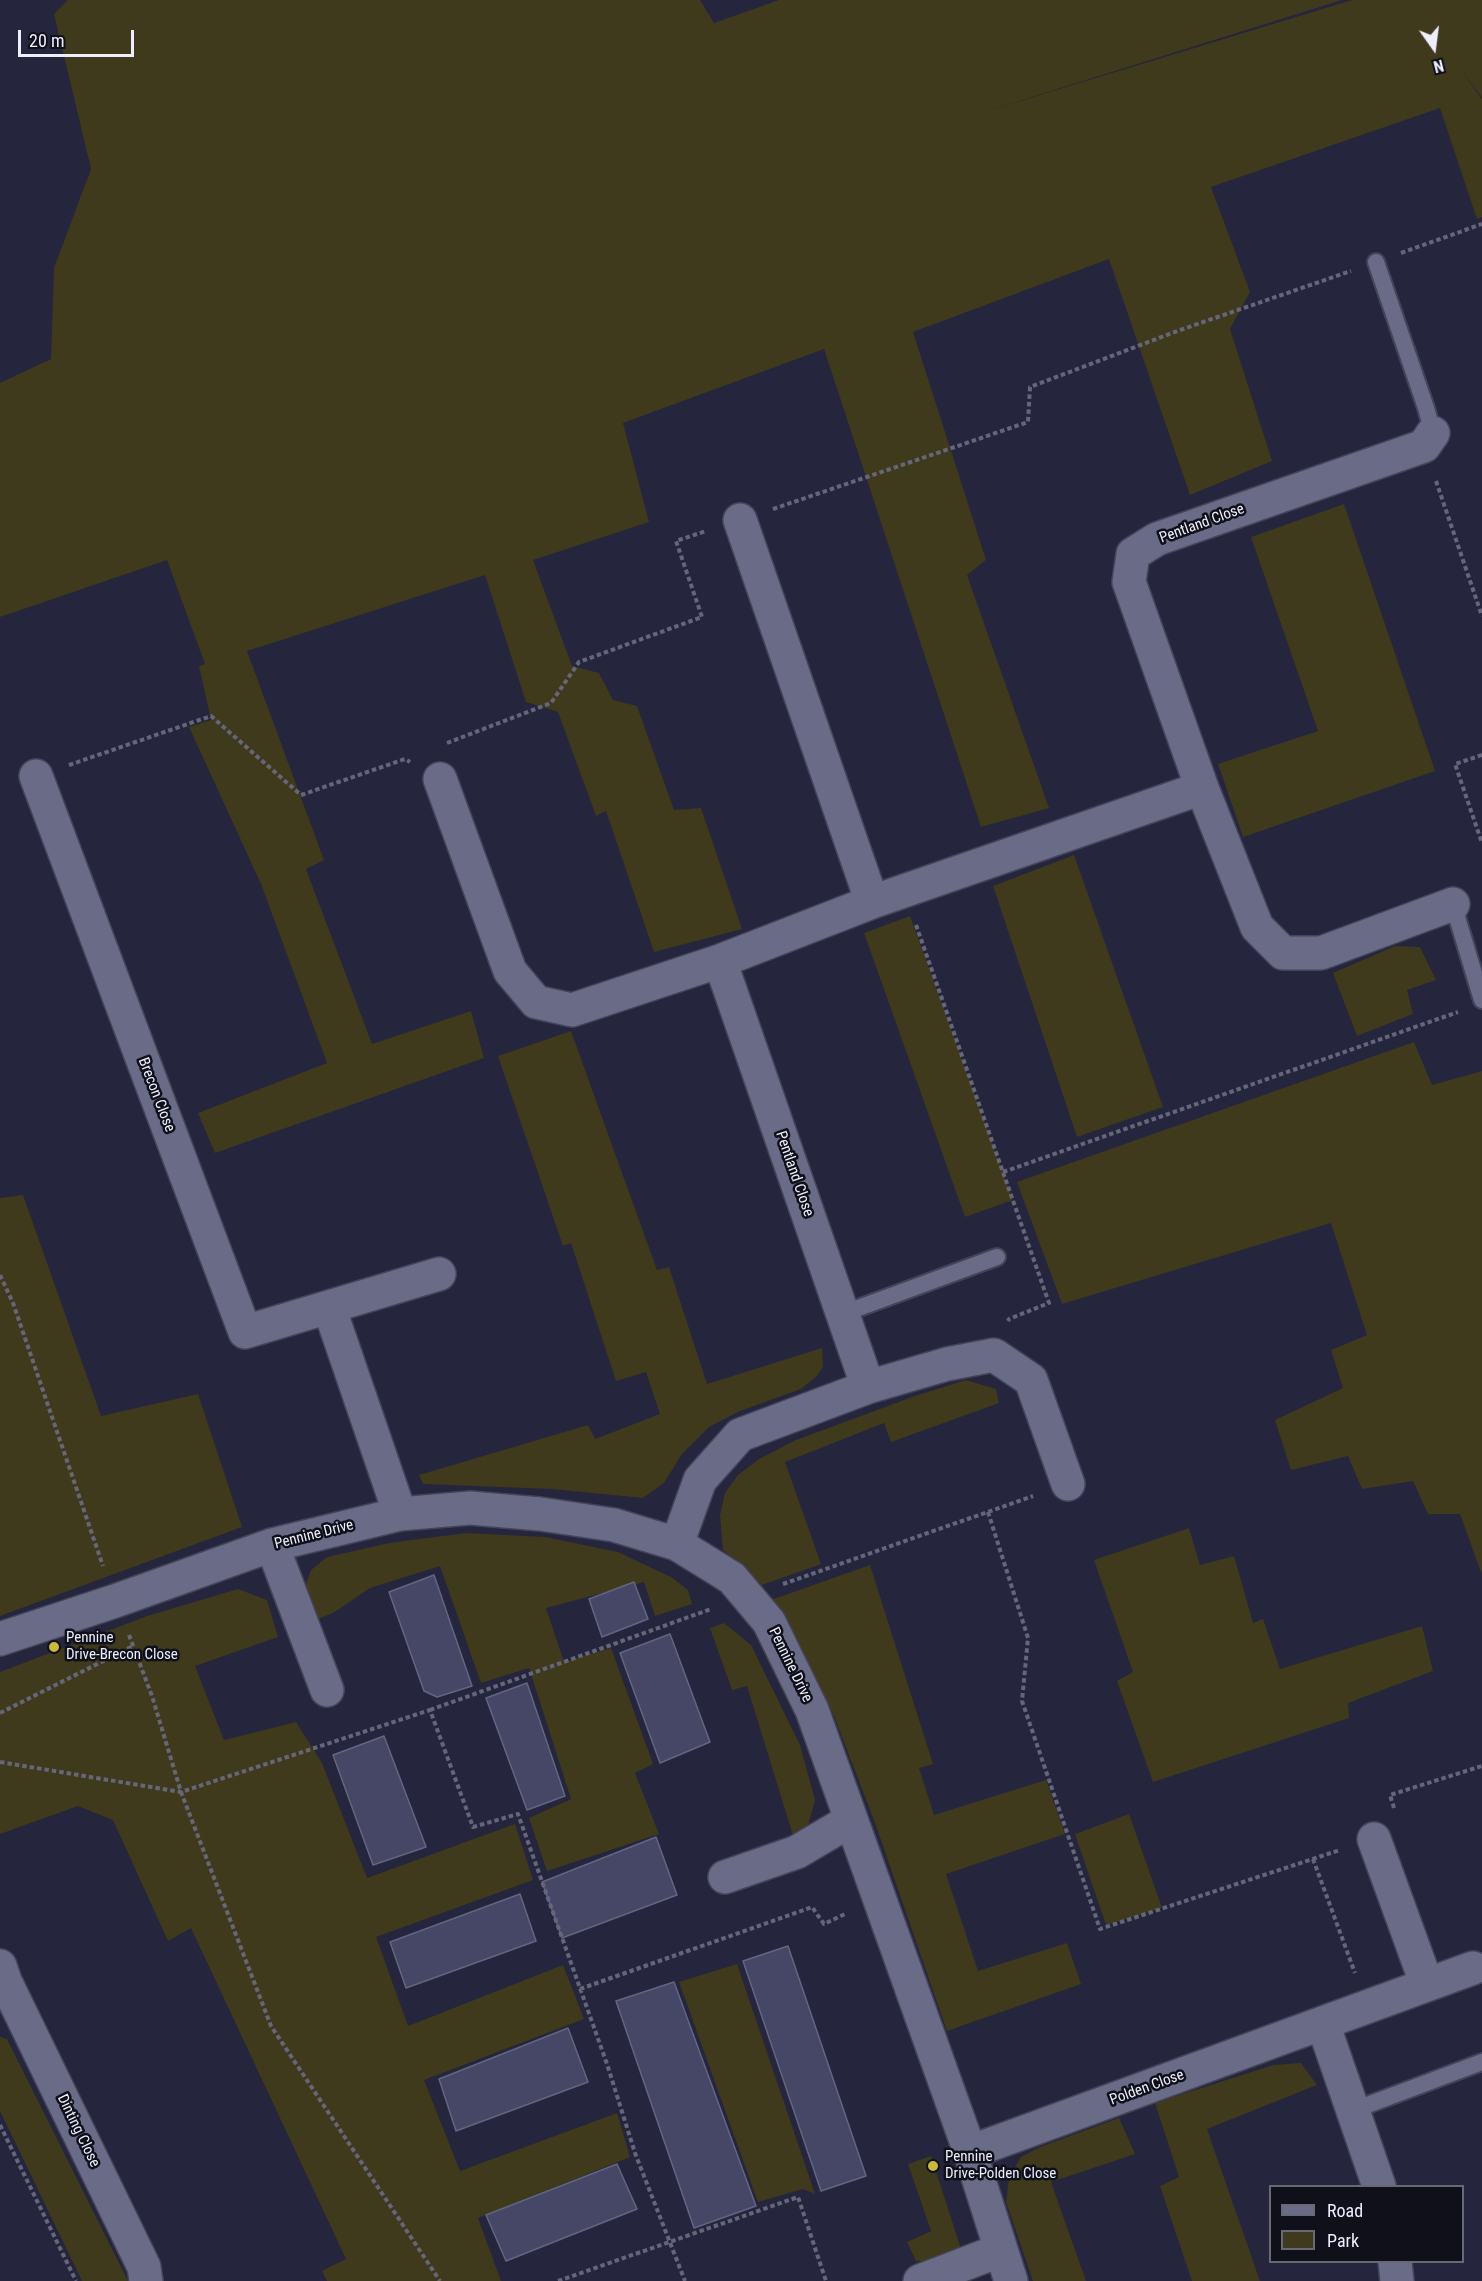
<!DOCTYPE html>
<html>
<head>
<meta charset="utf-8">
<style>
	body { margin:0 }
	#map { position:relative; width:1482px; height:2281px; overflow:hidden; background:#25253d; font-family:"Roboto Condensed",sans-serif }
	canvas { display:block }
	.legend { position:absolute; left:1269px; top:2185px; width:195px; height:78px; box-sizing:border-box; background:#0f101a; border:2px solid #686975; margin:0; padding:8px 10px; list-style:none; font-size:18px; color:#edeefe }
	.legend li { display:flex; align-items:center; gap:12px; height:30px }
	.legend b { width:30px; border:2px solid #686975 }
	.north { position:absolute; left:1404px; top:18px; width:60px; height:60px; -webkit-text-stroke:4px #0f101a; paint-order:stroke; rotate:166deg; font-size:16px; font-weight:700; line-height:24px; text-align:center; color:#edeefe }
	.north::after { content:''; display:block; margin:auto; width:21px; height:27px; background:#edeefe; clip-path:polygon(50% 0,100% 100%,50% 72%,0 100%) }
	.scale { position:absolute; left:18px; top:30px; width:116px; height:27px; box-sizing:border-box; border:3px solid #edeefe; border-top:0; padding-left:8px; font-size:18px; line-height:21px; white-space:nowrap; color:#edeefe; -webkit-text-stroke:4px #0f101a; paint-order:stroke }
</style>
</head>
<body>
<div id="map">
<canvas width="1482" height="2281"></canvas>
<ul class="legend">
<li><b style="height:8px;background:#696b87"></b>Road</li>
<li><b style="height:16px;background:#3e3a1b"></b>Park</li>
</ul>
<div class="north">N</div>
<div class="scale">20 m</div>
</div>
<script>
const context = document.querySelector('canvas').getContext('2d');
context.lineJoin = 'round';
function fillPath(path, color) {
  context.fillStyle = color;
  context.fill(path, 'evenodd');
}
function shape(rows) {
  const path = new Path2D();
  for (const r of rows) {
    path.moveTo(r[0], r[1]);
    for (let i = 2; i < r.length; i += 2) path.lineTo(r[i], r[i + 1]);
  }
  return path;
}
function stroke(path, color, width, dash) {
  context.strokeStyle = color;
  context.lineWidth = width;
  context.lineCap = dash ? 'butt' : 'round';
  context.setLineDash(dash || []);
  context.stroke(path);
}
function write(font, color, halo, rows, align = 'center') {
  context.font = font + ' "Roboto Condensed",sans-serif';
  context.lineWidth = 5;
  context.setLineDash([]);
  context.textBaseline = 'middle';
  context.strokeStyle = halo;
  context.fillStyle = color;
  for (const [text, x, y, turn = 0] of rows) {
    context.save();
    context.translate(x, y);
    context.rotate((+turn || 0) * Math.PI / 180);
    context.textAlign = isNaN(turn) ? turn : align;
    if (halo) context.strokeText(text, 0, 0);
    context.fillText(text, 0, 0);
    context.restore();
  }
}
const green = shape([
	[68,0,700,0,714,23,779,0,1342,0,984,112,1352,0,1482,0,1482,97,1463,73,1482,99,1482,217,1477,219,1440,108,1211,187,1250,292,1230,329,1272,461,1190,495,1109,259,913,332,986,560,967,575,1049,808,981,827,824,349,623,423,649,522,533,560,572,666,599,673,613,700,637,706,674,810,701,808,742,929,654,952,606,811,596,816,558,712,526,702,485,575,247,651,324,860,306,869,372,1044,471,1011,484,1058,215,1153,198,1113,327,1063,261,884,189,727,211,720,199,666,205,664,167,560,0,617,0,383,51,359,54,268,91,169,54,14],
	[1344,504,1435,771,1243,837,1218,764,1318,731,1251,537],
	[1074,855,1163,1107,1077,1137,993,886],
	[910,916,1013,1200,965,1217,864,933],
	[1395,946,1420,947,1436,980,1407,990,1413,1014,1357,1036,1333,973],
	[571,1031,657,1270,669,1267,707,1384,822,1348,823,1367,816,1377,801,1389,740,1411,709,1427,682,1454,664,1483,643,1498,552,1489,423,1484,419,1475,588,1425,595,1439,660,1414,646,1372,616,1381,571,1243,563,1246,498,1056],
	[1414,1042,1432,1085,1482,1071,1482,1575,1460,1514,1428,1514,1413,1481,1362,1489,1348,1456,1291,1470,1275,1420,1343,1388,1331,1350,1367,1335,1331,1223,1062,1304,1017,1182],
	[23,1195,101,1416,198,1394,242,1527,0,1616,0,1198],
	[966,1380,996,1389,999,1403,891,1442,884,1423,785,1462,821,1564,762,1585,723,1550,720,1515,725,1493,738,1475,759,1459,796,1440,915,1396],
	[1189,1528,1200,1565,1234,1556,1253,1623,1263,1619,1280,1669,1422,1626,1433,1671,1348,1703,1349,1718,1153,1782,1117,1681,1133,1672,1094,1560],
	[466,1533,545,1537,618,1552,671,1577,688,1590,692,1604,655,1616,644,1582,546,1608,564,1662,611,1648,653,1764,635,1773,659,1834,547,1871,529,1818,571,1799,529,1668,481,1683,440,1566,370,1588,333,1613,313,1621,302,1595,311,1570,327,1557,389,1543],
	[870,1565,933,1764,919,1768,934,1815,1046,1780,1065,1834,946,1874,978,1971,1067,1943,1081,1984,947,2031,875,1823,834,1716,793,1634,771,1600],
	[238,1589,267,1600,278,1637,195,1666,224,1740,296,1722,322,1763,367,1878,515,1824,533,1880,376,1937,408,2026,563,1965,584,2019,424,2080,460,2171,617,2113,630,2157,478,2218,501,2281,327,2281,322,2271,346,2259,191,1928,168,1941,113,1820,78,1806,0,1834,0,1672,147,1616],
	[724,1623,751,1645,800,1745,815,1800,806,1833,795,1842,747,1686,732,1690,710,1628],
	[1129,1814,1162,1908,1106,1925,1075,1834],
	[737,1964,815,2194,803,2189,758,2202,679,1982],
	[0,2037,7,2039,128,2281,82,2281,0,2111],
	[1301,2063,1317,2085,1207,2129,1260,2281,1192,2281,1160,2186,1179,2177,1155,2103,1273,2065],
	[1119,2118,1135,2154,1051,2182,1086,2281,1033,2281,1006,2202,1009,2178,1021,2157,1040,2147],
	[931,2156,961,2249,945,2262,916,2261,907,2242,931,2231,908,2164]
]);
const building = shape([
	[434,1575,472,1686,437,1697,424,1691,389,1592,434,1575],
	[634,1582,648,1619,602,1637,589,1599,634,1582],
	[670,1634,710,1742,660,1763,620,1653,670,1634],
	[527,1683,565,1796,527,1810,486,1698,527,1683],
	[384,1736,426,1847,373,1865,333,1755,384,1736],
	[656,1837,677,1895,562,1938,542,1882,656,1837],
	[520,1894,536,1941,406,1988,390,1942,520,1894],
	[788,1946,866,2176,821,2191,743,1961,788,1946],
	[674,1982,756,2206,694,2228,616,2001,674,1982],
	[568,2028,588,2082,456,2131,439,2079,568,2028],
	[617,2164,637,2209,506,2261,486,2215,617,2164]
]);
const path = shape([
	[1401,253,1482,224],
	[1436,481,1482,616],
	[773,509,1028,422,1030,387,1180,330,1351,271],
	[447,743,551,703,579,662,702,617,676,541,706,531],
	[1482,755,1455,764,1482,843],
	[69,765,211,716,301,795,405,759,410,762],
	[916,925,1049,1303,1009,1319,1008,1321],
	[1003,1172,1458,1012],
	[0,1275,13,1303,103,1566],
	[988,1512,1028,1638,1022,1701,1100,1929,1340,1850],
	[783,1584,1033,1496],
	[129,1635,152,1696,181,1792,271,2026,440,2281],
	[430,1710,711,1609],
	[0,1713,133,1646],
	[0,1762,181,1792,430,1710,473,1827,518,1814,607,2064,635,2153,685,2281],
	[1394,1808,1390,1795,1482,1766],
	[1313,1859,1355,1973],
	[580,1989,812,1907,824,1924,845,1914],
	[0,2125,76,2281],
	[558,2281,798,2197,826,2281]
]);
const service = shape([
	[1376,262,1426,408,1433,433],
	[1453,904,1482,1000],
	[842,1314,997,1257],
	[1354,2110,1482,2062]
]);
const minor = shape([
	[1433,433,1424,446,1157,539,1133,554,1129,582,1202,788,1257,927,1283,953,1321,953,1453,904],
	[740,520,872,902],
	[36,776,245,1332,439,1274],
	[440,779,510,971,536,1002,572,1010,720,961,868,1387],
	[720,961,872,902,1202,788],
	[329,1307,400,1514],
	[677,1544,700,1480,740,1435,868,1387,947,1364,994,1355,1031,1380,1068,1484],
	[272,1545,327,1690],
	[0,1639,115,1601,272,1545,400,1514,470,1508,540,1514,614,1525,677,1544,732,1578,769,1622,812,1710,970,2152,1011,2281],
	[1374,1839,1427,1985],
	[725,1877,797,1852,851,1820],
	[0,1966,5,1981,144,2267,146,2281],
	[1323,2024,1379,2186],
	[970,2152,1473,1968],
	[1395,2262,1397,2281],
	[920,2281,1001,2250]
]);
const markers = [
	[54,1647,6,"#c9ba3a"],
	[933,2166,6,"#c9ba3a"]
];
const streetNames = [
	["Pentland Close",1202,524,-20],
	["Brecon Close",156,1095,69],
	["Pentland Close",794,1174,71],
	["Pennine Drive",314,1535,-14],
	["Pennine Drive",790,1665,64],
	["Polden Close",1147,2088,-20],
	["Dinting Close",78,2131,64]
];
const poiNames = [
	["Pennine",66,1638],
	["Drive-Brecon Close",66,1655],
	["Pennine",945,2157],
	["Drive-Polden Close",945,2174]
];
fillPath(green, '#3e3a1b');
fillPath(building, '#464767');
stroke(building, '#646581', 1.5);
stroke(service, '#444358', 20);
stroke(minor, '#444358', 36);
stroke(path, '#66667b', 4, [4.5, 3]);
stroke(service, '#696b87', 16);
stroke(minor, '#696b87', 33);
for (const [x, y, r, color] of markers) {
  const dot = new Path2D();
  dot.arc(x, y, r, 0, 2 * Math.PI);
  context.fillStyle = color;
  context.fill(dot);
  stroke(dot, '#0f101a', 2);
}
write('15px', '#edeefe', '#0f101a', streetNames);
write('15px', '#edeefe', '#0f101a', poiNames, 'left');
</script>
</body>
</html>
